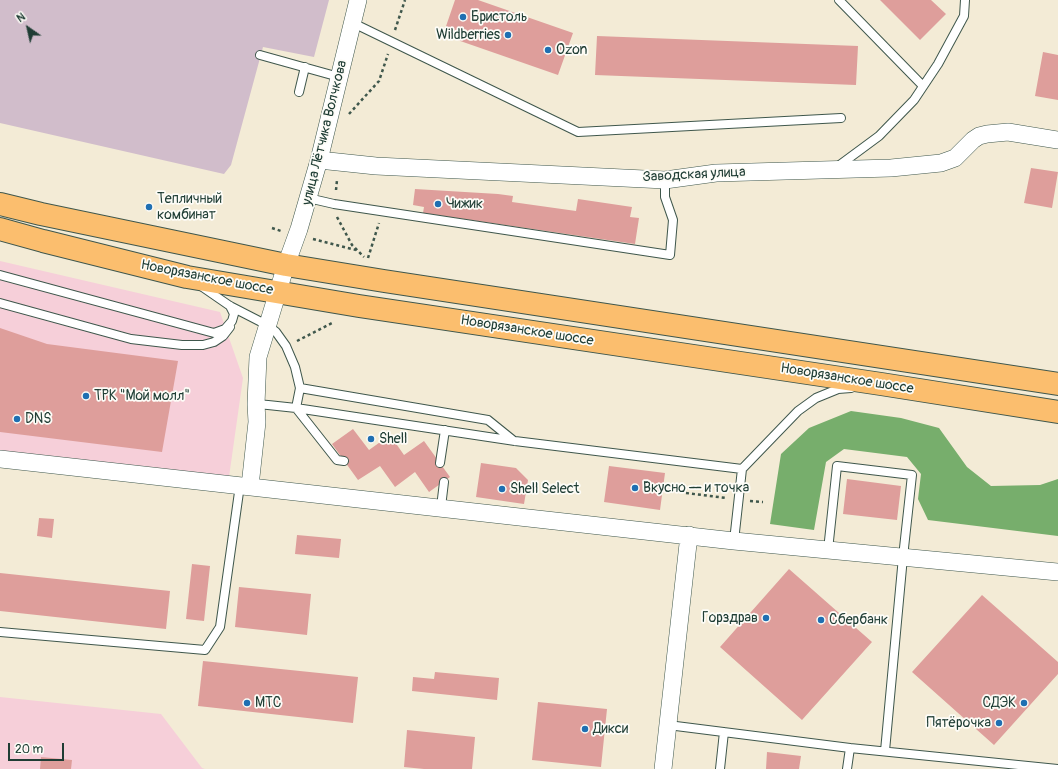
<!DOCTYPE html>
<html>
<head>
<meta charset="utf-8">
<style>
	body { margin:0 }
	#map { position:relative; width:1058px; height:769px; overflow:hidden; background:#f3ebd6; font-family:Pangolin,sans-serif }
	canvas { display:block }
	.north { position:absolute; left:8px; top:8px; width:40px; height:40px; -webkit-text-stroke:3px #fdfcf7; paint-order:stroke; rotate:326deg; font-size:11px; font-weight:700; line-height:16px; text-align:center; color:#1f3d34 }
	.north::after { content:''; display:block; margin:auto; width:14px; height:18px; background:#1f3d34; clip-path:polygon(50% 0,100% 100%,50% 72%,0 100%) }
	.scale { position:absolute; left:8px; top:743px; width:56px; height:18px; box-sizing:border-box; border:2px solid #1f3d34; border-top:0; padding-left:5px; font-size:12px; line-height:14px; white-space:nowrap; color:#1f3d34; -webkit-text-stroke:3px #fdfcf7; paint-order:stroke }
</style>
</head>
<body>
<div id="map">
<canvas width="1058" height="769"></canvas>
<div class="north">N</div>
<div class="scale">20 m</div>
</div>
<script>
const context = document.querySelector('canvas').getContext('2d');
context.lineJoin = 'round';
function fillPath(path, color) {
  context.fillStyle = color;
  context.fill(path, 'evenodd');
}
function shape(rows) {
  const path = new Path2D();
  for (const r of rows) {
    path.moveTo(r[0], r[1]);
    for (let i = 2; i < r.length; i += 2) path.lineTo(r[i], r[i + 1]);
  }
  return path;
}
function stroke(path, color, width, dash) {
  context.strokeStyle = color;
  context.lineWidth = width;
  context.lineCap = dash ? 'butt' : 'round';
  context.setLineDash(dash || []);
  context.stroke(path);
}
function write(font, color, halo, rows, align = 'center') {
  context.font = font + ' Pangolin,sans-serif';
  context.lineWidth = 3.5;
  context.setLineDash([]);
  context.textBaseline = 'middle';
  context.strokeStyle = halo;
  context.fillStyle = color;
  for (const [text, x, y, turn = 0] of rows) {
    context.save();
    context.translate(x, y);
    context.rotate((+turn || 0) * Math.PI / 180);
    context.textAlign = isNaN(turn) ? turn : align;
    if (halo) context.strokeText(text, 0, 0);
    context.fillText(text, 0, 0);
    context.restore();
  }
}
const built = shape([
	[0,261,220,312,243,378,229,477,0,453],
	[0,697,161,714,202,768,205,769,0,769]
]);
const industrial = shape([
	[0,0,329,0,314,57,263,47,231,165,224,174,0,123]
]);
const forest = shape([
	[851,411,901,418,939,428,967,467,991,486,1040,485,1058,479,1058,536,928,520,918,499,921,474,907,457,844,449,826,462,814,530,770,524,781,454,809,428]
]);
const building = shape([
	[455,0,478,0,573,33,558,75,443,35],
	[880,0,931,0,946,14,920,40],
	[597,36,858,46,856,85,595,75],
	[1043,52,1058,55,1058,100,1035,96],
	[1031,168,1058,172,1052,208,1024,203],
	[415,189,498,194,513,196,512,202,576,211,578,199,632,207,630,217,639,218,635,244,423,213,424,207,413,205],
	[0,328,47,344,178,361,162,452,0,432],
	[353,429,369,450,390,435,404,455,424,441,450,477,429,492,415,472,395,487,380,466,358,480,332,444],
	[481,463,516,468,528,480,524,504,476,497],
	[609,466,665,473,660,510,604,502],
	[847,479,901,486,897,520,843,514],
	[39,518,54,519,52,538,37,536],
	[297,535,341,539,339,558,295,554],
	[192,564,210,566,204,621,186,619],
	[789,569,872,642,802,720,720,647],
	[0,573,170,591,166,629,0,611],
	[239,587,311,594,307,635,235,627],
	[982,595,1058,662,1058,674,994,745,912,672],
	[203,661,358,677,353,723,198,706],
	[435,672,499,678,497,700,412,691,413,677,434,679],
	[538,702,607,709,601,767,532,760],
	[407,730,475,737,472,769,424,769,404,767],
	[767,752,801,756,799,769,766,769],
	[41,757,72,760,71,769,40,769]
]);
const path = shape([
	[395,30,405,0],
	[349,114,379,81,388,54],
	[336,190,337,180],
	[337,217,352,245,364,257],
	[272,228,281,231],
	[313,239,356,250],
	[368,258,379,223],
	[297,341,334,322],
	[686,493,726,498],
	[750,501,763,502]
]);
const service = shape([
	[839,0,923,86],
	[353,23,578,132,841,118],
	[260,55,339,77],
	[299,92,305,67],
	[837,167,879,136,914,100,938,64,964,16,965,0],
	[308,198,334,204,670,255,673,220,665,197,665,180],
	[0,275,214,333,225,329,232,321,234,314,230,306],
	[201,286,230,306,267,325,276,332,286,346,295,367,300,388,488,420,514,441],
	[0,303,131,339,182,345,203,345,214,342,223,336,230,327],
	[300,388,296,408,337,460,344,461],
	[256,404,268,405,296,408,515,441,742,469,734,541],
	[440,463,445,430],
	[742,469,798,411,816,398,838,389,851,388],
	[441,507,444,482],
	[828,550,837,466,912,475,903,557,885,751],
	[0,632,205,650,220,627,240,485],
	[668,725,850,748,1058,769],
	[720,769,724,732],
	[847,769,850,748]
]);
const minor = shape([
	[319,160,376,166,665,180,716,173,891,168,941,163,955,158,973,140,979,136,987,134,1008,132,1058,140],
	[0,459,734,541,1058,572],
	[250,486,257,422,256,404,258,357,286,265,299,229,319,160,358,0],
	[663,769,689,535]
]);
const primary = shape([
	[0,204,41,214,286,265,384,281,1058,384],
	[0,229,43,241,187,277,359,306,881,384,1058,412]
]);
const markers = [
	[463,17,4,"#1f6fb2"],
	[508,35,4,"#1f6fb2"],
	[548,50,4,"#1f6fb2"],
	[438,204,4,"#1f6fb2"],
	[149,207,4,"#1f6fb2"],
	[86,396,4,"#1f6fb2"],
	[17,419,4,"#1f6fb2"],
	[371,439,4,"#1f6fb2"],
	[635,488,4,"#1f6fb2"],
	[502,489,4,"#1f6fb2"],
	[766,618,4,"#1f6fb2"],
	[821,620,4,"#1f6fb2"],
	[247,703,4,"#1f6fb2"],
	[1024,703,4,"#1f6fb2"],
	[999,723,4,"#1f6fb2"],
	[585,729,4,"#1f6fb2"]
];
const poiNames = [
	["Бристоль",471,17],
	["Wildberries",500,35,"right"],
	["Ozon",556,50],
	["Тепличный",157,199],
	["комбинат",157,215],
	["Чижик",446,204],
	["ТРК \"Мой молл\"",94,396],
	["DNS",25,419],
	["Shell",379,439],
	["Вкусно — и точка",643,488],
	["Shell Select",510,489],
	["Горздрав",758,618,"right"],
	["Сбербанк",829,620],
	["МТС",255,703],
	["СДЭК",1016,703,"right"],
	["Пятёрочка",991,723,"right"],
	["Дикси",593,729]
];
const streetNames = [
	["улица Лётчика Волчкова",325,133,-76],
	["Заводская улица",694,175,-3],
	["Новорязанское шоссе",207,278,11],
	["Новорязанское шоссе",527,331,9],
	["Новорязанское шоссе",847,379,9]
];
fillPath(built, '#f6cfd9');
fillPath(industrial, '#d1bdcb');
fillPath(forest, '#77ae6c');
fillPath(building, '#de9e9b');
stroke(service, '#3f574c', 10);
stroke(minor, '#3f574c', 18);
stroke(primary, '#3f574c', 24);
stroke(path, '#3f574c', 2.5, [3, 3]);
stroke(service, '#fff', 8);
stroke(minor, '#fff', 17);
stroke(primary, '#fbbe6e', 22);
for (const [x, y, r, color] of markers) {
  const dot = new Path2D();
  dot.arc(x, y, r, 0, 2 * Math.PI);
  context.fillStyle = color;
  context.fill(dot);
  stroke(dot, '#fdfcf7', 1.5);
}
write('14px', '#1f3d34', '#fdfcf7', poiNames, 'left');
write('14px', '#1f3d34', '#fdfcf7', streetNames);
</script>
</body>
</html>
